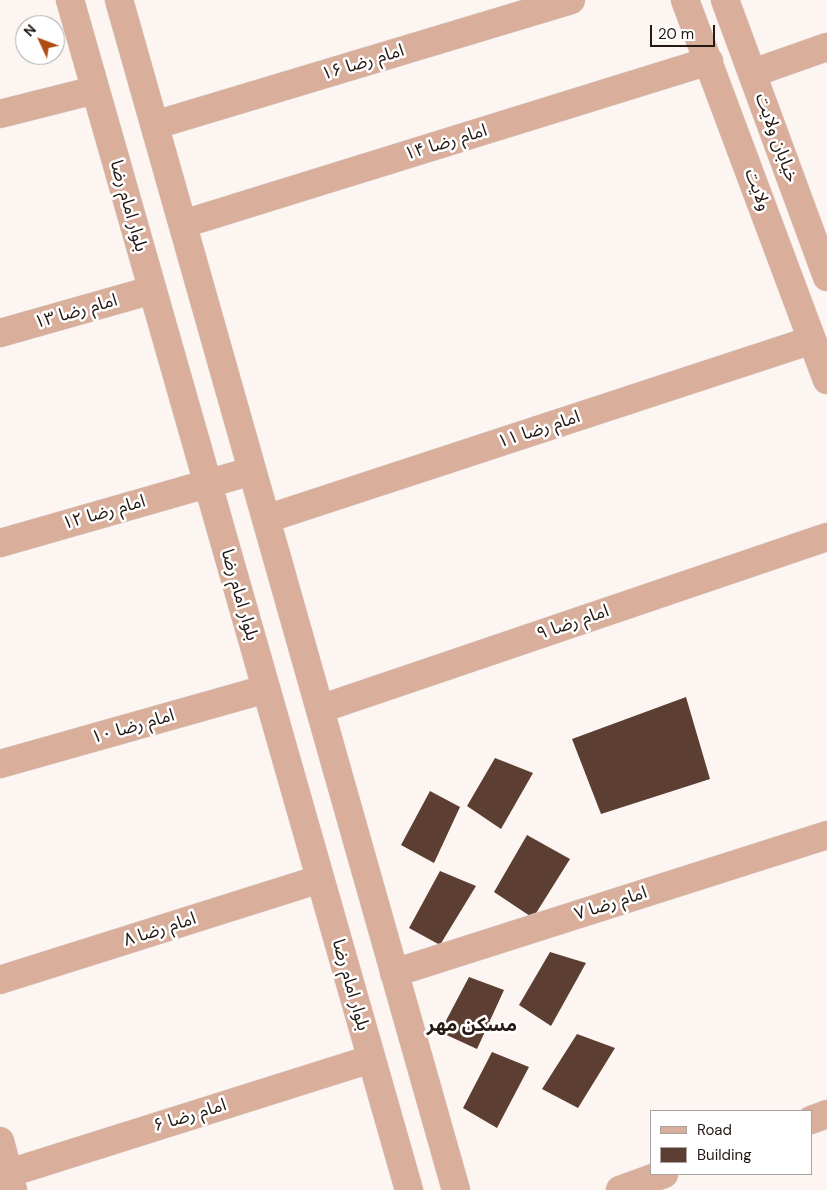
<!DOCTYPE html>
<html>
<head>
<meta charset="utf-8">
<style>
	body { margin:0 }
	#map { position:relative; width:827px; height:1190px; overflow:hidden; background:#fdf5f2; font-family:"DM Sans",sans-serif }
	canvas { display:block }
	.legend { position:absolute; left:650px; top:1110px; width:162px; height:65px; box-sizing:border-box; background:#fff; border:1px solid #a8a3a1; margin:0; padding:6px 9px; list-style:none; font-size:15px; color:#251913 }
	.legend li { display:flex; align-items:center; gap:10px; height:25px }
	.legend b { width:25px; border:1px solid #a8a3a1 }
	.north { position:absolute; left:15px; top:15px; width:50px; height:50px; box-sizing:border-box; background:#fff; border:1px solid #a8a3a1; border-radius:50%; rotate:313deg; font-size:14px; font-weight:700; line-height:20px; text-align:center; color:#251913 }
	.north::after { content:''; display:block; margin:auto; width:18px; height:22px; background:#af4c14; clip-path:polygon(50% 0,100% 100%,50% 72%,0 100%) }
	.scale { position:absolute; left:650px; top:25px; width:65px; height:22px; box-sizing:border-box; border:2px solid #251913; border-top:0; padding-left:6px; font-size:15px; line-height:18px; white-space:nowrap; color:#251913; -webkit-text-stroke:4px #fff; paint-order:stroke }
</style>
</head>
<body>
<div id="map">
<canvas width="827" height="1190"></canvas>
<ul class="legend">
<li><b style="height:6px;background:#d9ae9b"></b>Road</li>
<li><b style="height:14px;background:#5c3f32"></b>Building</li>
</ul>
<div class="north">N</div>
<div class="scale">20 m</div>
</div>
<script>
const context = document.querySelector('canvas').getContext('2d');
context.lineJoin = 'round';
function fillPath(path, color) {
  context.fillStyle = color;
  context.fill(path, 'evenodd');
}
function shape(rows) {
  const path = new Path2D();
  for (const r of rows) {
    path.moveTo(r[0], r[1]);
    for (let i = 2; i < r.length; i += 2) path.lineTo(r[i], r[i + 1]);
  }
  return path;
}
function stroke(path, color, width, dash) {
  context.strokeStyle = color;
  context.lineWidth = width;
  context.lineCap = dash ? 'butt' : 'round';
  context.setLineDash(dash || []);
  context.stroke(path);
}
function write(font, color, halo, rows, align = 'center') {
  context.font = font + ' "DM Sans","Noto Sans Arabic",sans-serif';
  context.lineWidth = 5;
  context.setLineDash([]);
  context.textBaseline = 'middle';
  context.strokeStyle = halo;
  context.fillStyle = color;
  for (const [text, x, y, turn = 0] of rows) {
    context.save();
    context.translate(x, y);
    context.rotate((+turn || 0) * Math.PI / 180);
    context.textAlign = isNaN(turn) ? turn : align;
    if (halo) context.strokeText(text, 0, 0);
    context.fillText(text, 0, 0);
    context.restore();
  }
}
const building = shape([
	[686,697,710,779,601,814,572,739],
	[495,758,533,773,501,829,467,806],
	[430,791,460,807,434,863,401,845],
	[527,835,570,859,533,918,494,892],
	[440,871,476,886,440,945,409,928],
	[550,952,586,963,551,1026,519,1005],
	[469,977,504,990,477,1049,440,1032],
	[577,1034,615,1048,578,1108,542,1089],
	[492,1052,529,1067,497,1128,463,1108]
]);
const minor = shape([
	[70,0,409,1190],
	[119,0,456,1190],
	[685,0,827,380],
	[725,0,827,277],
	[753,73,827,47],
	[0,114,95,90],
	[155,125,571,0],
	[183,224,709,61],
	[0,333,152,290],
	[266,519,812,340],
	[0,543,252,471],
	[320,709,827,537],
	[0,764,266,689],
	[394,973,827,835],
	[0,980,320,879],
	[811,1120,827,1114],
	[0,1141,13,1190],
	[0,1176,371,1059],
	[620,1190,664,1174]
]);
const streetNames = [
	["امام رضا ۱۶",363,63,-17],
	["خیابان ولایت",776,138,70],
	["امام رضا ۱۴",446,143,-17],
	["ولایت",757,190,70],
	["بلوار امام رضا",128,206,74],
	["امام رضا ۱۳",76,312,-16],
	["امام رضا ۱۱",539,430,-18],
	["امام رضا ۱۲",104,513,-16],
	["بلوار امام رضا",239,595,74],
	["امام رضا ۹",573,623,-19],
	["امام رضا ۱۰",133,727,-16],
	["امام رضا ۷",611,904,-18],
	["امام رضا ۸",160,930,-18],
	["بلوار امام رضا",350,985,74],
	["امام رضا ۶",190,1116,-17]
];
const neighbourhoodNames = [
	["مسکن مهر",472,1026]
];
fillPath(building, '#5c3f32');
stroke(minor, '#dad2ce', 29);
stroke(minor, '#d9ae9b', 28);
write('18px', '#251913', '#fff', streetNames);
write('bold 19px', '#251913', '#fff', neighbourhoodNames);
</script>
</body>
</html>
